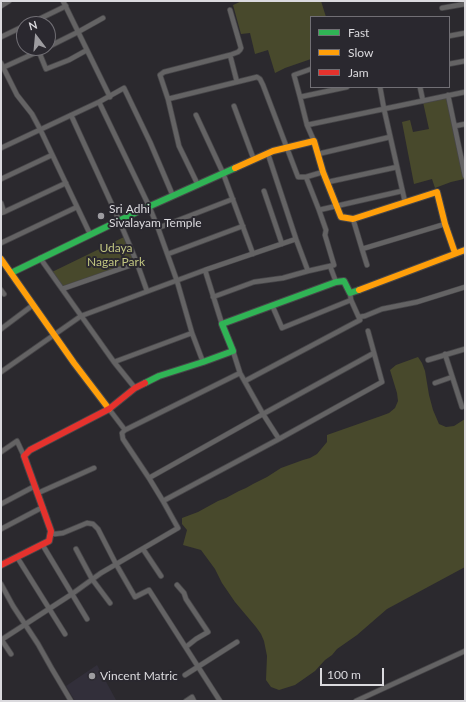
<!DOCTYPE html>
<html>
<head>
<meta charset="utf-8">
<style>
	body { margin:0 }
	#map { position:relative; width:466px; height:702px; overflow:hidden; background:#2b292e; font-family:Lato,sans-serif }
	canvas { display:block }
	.frame { position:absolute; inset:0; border:2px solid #dbdade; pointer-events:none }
	.legend { position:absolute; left:310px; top:16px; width:140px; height:72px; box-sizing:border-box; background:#2a282f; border:1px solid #716f75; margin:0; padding:5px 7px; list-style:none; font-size:12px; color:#dbdade }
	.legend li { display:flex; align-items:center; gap:8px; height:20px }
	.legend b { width:20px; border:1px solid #716f75 }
	.north { position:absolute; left:16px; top:16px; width:40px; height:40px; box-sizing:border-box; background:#2a282f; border:1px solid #716f75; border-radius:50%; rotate:344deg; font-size:11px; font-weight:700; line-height:16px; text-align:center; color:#dbdade }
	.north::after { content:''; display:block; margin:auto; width:14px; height:18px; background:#9d9ca0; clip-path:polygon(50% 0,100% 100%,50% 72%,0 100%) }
	.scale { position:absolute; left:320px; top:668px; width:64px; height:18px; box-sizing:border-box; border:2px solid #dbdade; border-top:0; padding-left:5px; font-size:12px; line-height:14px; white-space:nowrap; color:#dbdade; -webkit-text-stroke:3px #2a282f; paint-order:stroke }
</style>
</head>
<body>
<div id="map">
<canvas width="466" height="702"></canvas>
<div class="frame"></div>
<ul class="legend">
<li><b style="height:5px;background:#30b455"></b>Fast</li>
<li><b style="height:5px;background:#ff9f0a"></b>Slow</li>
<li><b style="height:5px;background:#e5322d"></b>Jam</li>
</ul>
<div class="north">N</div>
<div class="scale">100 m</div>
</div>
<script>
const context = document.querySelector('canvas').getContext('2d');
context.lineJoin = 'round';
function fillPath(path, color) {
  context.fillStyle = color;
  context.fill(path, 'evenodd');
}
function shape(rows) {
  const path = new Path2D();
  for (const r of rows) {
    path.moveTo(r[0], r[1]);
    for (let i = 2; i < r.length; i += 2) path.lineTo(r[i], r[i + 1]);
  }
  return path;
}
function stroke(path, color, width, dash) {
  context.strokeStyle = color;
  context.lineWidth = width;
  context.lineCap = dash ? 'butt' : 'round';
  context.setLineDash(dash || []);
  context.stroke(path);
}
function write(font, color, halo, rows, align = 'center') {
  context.font = font + ' Lato,sans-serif';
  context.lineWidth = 4;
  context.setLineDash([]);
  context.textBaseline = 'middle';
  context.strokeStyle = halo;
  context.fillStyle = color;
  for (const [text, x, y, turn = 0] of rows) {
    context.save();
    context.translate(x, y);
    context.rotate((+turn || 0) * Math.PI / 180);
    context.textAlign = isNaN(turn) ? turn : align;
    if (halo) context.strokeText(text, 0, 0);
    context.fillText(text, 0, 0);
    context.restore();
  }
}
const built = shape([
	[97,665,116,700,115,701,75,701,66,686]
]);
const green = shape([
	[242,1,321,1,326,17,311,17,311,59,285,68,275,73,268,50,255,54,250,33,241,34,233,5],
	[446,97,453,127,464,179,451,182,435,188,432,179,414,184,402,122,410,120,413,132,429,129,423,102],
	[124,237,135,262,63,287,52,272],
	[418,357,422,363,425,371,429,395,433,410,439,424,446,427,454,426,465,419,465,567,387,609,357,635,337,649,332,655,325,660,315,671,295,685,279,690,271,687,266,680,267,656,264,641,261,634,256,627,235,602,222,583,215,569,201,550,183,545,187,530,182,524,182,518,198,512,218,501,226,498,239,491,246,488,253,484,267,477,281,468,303,460,310,458,317,454,327,442,327,435,381,416,389,413,395,408,398,401,397,393,390,370,396,365]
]);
const street = shape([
	[63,1,110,97],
	[1,6,9,1],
	[442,8,465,4],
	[29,24,66,6],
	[449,36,465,33],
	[1,37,24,26],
	[48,47,78,32,103,18],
	[39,52,46,69,69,60,87,50],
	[230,55,238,52,240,50,241,48,230,10],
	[1,63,17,95,32,114,40,129,90,234],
	[449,64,465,61],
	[2,68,46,48],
	[380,87,384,109,405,202],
	[420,87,423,101],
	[448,95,465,176],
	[300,97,294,75,311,69],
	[168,99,160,75,164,72,230,55,237,82],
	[99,102,149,206,158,228,177,281,192,333,203,362],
	[234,106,254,160],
	[71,115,119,220,137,263],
	[196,115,223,173,253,254],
	[307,125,300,97,347,87],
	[455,126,465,124],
	[314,141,307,125,465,92],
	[1,148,99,102,124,88,150,142,173,196],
	[268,154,296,239],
	[318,154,390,137],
	[1,179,52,155],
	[328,182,397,167],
	[198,185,179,146,168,99,257,77,260,79,263,85,298,177,306,177],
	[264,191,282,244],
	[1,203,4,212,1,213],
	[319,210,306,177,323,172],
	[4,212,66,183],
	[353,219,362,249,445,224],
	[158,228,233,199],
	[1,243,77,207],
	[362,249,367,265],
	[168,254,243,226],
	[40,258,114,362,135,388],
	[330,266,334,265,325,235,326,230,319,210,402,191],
	[205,270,222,324],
	[62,289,137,263,147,291],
	[1,290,4,294],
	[213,297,254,282,283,278,308,271],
	[272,305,282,328,351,300],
	[359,317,365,316,382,309,417,302,465,287],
	[1,329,33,305],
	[233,351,240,373,263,414,374,353],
	[445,354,462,407],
	[428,360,465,349],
	[114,362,192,333],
	[1,372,81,316,205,270,296,239,308,271,330,266,336,282],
	[240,373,125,430,122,433,123,439,149,478,263,414,279,439],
	[245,381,360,320,351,300,350,293],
	[435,383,452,377],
	[109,409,125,430],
	[1,452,17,441,24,456],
	[38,493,94,468],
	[163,501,279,439,382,382,368,331],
	[1,504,35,486],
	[1,529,43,507],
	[51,533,55,534,63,533,87,523,93,524,98,529,116,564,135,597,149,590,220,701],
	[42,544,87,619],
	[76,549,92,579,110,603],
	[143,549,161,576],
	[17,557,65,634],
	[1,584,13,606,38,644,52,669,71,701],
	[177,585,184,593,186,599,208,632,196,639,186,647],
	[1,639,11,654],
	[1,640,72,594,101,573,178,528,163,501,149,478],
	[185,675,237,642],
	[186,701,192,697,194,701],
	[356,701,465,651]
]);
const fast = shape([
	[11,273,139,211,235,168],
	[145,383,159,376,203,362,233,351,222,324,336,282,344,281,350,293,359,290]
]);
const slow = shape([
	[235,168,273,151,314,141,323,172,341,217,353,219,437,192,445,224,455,253],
	[1,259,74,363,109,409],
	[359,290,465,250]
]);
const jam = shape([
	[1,565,49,541,51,531,24,456,30,450,109,409,135,388,145,383]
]);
const markers = [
	[101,216,4,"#9d9ca0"],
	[92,676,4,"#9d9ca0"]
];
const poiNames = [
	["Sri Adhi",109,209],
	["Sivalayam Temple",109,223],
	["Vincent Matric",100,676]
];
const parkNames = [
	["Udaya",116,248],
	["Nagar Park",116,262]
];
fillPath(built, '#322f3a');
fillPath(green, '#48492c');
stroke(street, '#474649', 6);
stroke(fast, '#474649', 8);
stroke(slow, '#474649', 8);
stroke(jam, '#474649', 8);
stroke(street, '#646364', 4.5);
stroke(fast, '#30b455', 6);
stroke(slow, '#ff9f0a', 6);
stroke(jam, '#e5322d', 6);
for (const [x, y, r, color] of markers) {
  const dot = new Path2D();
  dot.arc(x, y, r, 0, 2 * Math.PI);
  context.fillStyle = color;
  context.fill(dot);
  stroke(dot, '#2a282f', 1.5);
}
write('12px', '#dbdade', '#2a282f', poiNames, 'left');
write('12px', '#c1c580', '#2a282f', parkNames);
</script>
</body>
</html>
